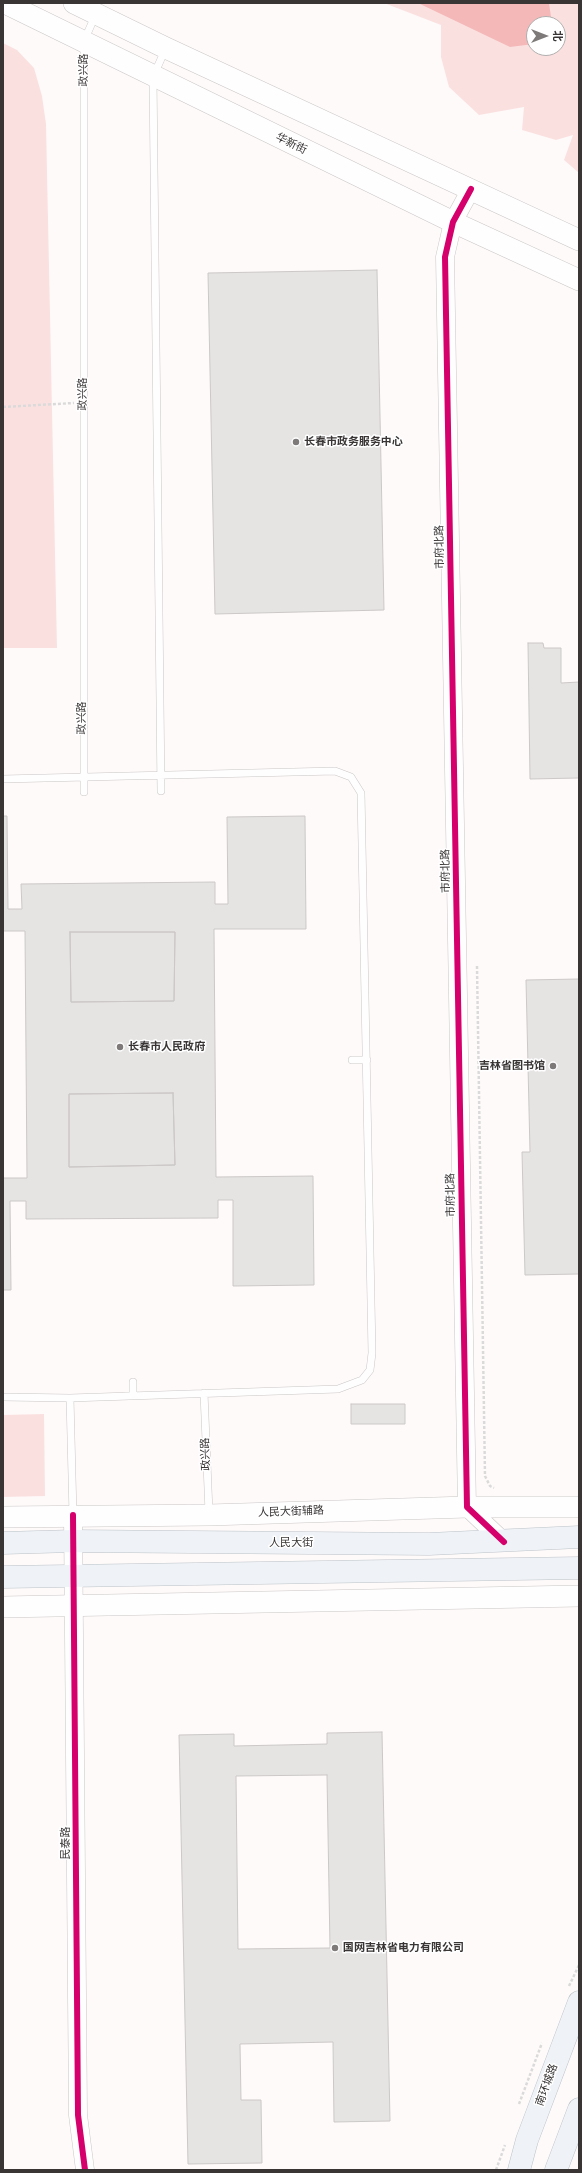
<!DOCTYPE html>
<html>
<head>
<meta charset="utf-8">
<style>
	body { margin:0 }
	#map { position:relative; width:582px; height:2173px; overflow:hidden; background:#fefafa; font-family:Signika,"Noto Sans SC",sans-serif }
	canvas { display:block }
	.frame { position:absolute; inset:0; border:4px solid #393535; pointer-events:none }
	.north { position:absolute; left:526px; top:16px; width:40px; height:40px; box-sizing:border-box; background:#fff; border:1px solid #b0aeae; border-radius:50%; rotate:90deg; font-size:11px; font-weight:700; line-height:16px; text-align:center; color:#393535 }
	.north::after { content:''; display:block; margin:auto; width:14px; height:18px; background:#7e7a7a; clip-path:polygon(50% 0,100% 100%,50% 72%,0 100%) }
</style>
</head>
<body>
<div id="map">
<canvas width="582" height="2173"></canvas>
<div class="frame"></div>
<div class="north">北</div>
</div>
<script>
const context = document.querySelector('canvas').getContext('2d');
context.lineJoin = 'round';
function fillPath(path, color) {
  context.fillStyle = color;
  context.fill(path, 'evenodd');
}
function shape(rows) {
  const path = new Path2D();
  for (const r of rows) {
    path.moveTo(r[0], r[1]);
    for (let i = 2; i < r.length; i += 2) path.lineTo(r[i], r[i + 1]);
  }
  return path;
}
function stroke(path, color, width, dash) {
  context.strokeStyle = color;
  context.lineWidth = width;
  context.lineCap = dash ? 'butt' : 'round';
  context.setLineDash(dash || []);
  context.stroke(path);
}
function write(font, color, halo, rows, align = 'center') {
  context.font = font + ' Signika,"Noto Sans SC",sans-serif';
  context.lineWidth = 3;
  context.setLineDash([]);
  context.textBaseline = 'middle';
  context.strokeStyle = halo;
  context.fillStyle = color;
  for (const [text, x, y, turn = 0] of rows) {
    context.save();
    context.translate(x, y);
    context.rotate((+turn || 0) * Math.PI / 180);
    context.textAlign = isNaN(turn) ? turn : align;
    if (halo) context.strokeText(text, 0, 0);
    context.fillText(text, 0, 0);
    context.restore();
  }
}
const green = shape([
	[384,3,579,3,579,173,564,160,573,135,556,140,522,130,524,107,479,115,449,87,441,57,441,25],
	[534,24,558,24,558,48,534,48],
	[3,43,17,50,34,68,42,96,46,124,57,648,3,648],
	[44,1414,45,1496,3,1497,3,1415]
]);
const water = shape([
	[418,3,549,3,552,24,534,24,534,44,510,47]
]);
const building = shape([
	[377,270,384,610,215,614,208,273,377,270],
	[528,643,543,643,544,648,561,648,561,683,579,682,579,778,530,779,528,643],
	[3,816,7,816,8,909,22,909,21,884,215,882,215,904,228,904,227,817,305,816,306,929,214,929,216,1177,313,1176,314,1285,233,1286,233,1200,218,1200,218,1218,26,1219,26,1201,10,1201,11,1290,3,1290,3,1178,27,1178,25,931,3,931,3,816],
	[70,932,175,932,174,1001,71,1002,70,932],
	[173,1093,175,1165,69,1167,69,1094,173,1093],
	[70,932,175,932,174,1001,71,1002,70,932],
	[579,979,579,1274,525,1275,522,1152,530,1152,526,980,579,979],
	[173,1093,175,1165,69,1167,69,1094,173,1093],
	[351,1404,405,1404,405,1424,351,1424,351,1404],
	[382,1732,390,2121,334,2122,333,2042,240,2044,241,2100,261,2100,262,2163,188,2164,179,1735,234,1734,234,1746,327,1744,327,1733,382,1732],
	[327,1775,330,1948,238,1949,236,1776,327,1775]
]);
const path = shape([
	[3,407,74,403],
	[477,966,485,1476,490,1486,494,1488],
	[569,1986,579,1965],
	[519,2104,542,2043],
	[496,2170,505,2145]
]);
const service = shape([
	[3,779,335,771,351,777,361,793,372,1353,370,1370,362,1380,338,1389,70,1398,3,1397],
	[161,791,153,77,165,50],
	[84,792,84,41,95,16],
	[352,1060,367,1060],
	[133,1382,133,1396],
	[204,1393,209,1512],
	[70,1398,73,1515]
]);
const tertiary = shape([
	[471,189,453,222,445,257,467,1507,504,1542],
	[73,1515,78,2115,85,2170]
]);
const secondary = shape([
	[5,3,453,222,579,280],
	[74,3,166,48,579,240],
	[3,1517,209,1515,467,1507,579,1507],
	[3,1607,579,1596]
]);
const primary = shape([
	[3,1543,73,1541,429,1544,579,1537],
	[3,1577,579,1568],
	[519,2170,527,2140,579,2002],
	[556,2170,579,2109]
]);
const cycleway = shape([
	[471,189,453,222,445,257,467,1507,504,1542],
	[73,1515,78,2115,85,2170]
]);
const markers = [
	[296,442,4,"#7e7a7a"],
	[120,1047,4,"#7e7a7a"],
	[553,1066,4,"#7e7a7a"],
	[335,1948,4,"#7e7a7a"]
];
const streetNames = [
	["政兴路",84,70,-90],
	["华新街",291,144,26],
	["政兴路",83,394,-90],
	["市府北路",440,547,-91],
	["政兴路",82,718,-90],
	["市府北路",446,871,-91],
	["市府北路",451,1195,-91],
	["政兴路",206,1454,-92],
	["人民大街辅路",291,1512,-2],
	["人民大街",291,1543],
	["民泰路",66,1843,-90],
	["南环城路",547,2085,-70]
];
const poiNames = [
	["长春市政务服务中心",304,442],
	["长春市人民政府",128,1047],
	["吉林省图书馆",545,1066,"right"],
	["国网吉林省电力有限公司",343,1948]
];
fillPath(green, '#fbe0e0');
fillPath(water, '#f4b8b8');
fillPath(building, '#e6e3e3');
stroke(building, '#ccc8c8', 1);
stroke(service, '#cac6c6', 8);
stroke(tertiary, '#cac6c6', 19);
stroke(secondary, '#cac6c6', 22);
stroke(primary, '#bcc2c8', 23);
stroke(path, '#dbdada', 2.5, [3, 2]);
stroke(service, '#fffefe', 7);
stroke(tertiary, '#fffefe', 18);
stroke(secondary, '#fffefe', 21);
stroke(primary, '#eff3f7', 22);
stroke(cycleway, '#d6006c', 6);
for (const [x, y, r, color] of markers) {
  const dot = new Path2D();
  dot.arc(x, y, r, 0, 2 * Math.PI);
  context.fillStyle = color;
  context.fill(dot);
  stroke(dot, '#fff', 1.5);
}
write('11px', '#393535', '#fff', streetNames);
write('bold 11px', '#393535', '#fff', poiNames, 'left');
</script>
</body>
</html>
